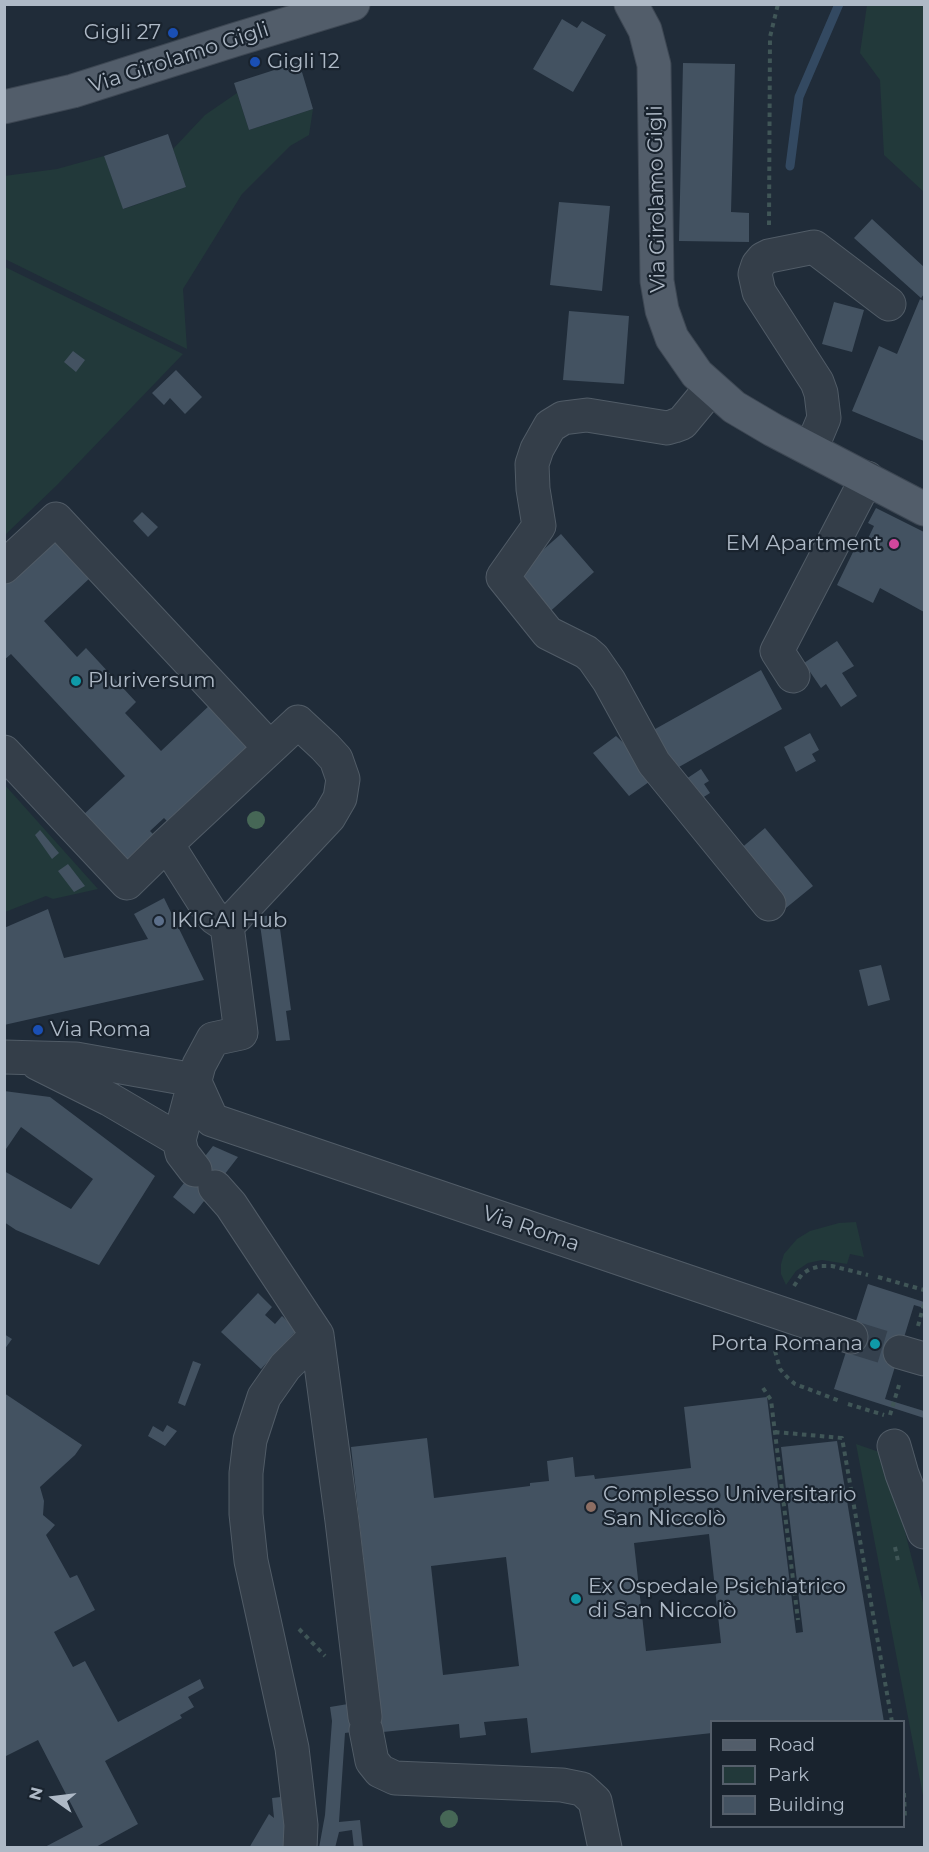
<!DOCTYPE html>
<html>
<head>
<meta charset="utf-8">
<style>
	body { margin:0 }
	#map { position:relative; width:929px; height:1852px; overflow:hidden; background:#202c39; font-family:Montserrat,sans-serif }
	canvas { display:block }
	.frame { position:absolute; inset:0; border:6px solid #aeb9c6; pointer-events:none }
	.legend { position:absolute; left:710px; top:1720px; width:195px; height:108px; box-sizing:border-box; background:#19232e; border:2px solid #555f6b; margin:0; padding:8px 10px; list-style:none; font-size:18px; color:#aeb9c6 }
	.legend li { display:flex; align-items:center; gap:12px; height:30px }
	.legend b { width:30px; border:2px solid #555f6b }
	.north { position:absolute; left:24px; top:1768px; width:60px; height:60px; -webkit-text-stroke:4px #19232e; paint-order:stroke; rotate:284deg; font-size:16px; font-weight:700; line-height:24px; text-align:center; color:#aeb9c6 }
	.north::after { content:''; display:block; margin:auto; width:21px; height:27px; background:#aeb9c6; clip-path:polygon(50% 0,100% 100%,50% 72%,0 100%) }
</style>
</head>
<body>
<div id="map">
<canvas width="929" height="1852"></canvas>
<div class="frame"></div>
<ul class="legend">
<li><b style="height:8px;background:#525d6a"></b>Road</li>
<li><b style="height:16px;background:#22393a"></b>Park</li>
<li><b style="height:16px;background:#435261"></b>Building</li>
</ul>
<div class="north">N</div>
</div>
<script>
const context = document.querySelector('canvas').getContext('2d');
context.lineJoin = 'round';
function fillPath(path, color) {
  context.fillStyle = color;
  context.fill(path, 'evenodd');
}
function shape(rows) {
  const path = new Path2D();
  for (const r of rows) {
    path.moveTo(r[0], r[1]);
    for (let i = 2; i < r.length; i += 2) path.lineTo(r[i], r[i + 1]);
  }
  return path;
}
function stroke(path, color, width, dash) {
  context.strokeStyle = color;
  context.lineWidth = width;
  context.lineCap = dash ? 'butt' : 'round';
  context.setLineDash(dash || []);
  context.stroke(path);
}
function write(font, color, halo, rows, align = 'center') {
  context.font = font + ' Montserrat,sans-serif';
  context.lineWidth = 4.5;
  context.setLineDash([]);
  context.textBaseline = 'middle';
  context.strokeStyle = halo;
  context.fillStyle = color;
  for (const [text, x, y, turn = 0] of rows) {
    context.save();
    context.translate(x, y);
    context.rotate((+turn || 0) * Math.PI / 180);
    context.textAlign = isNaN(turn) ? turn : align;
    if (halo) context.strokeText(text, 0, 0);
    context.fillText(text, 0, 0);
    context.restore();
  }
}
const green = shape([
	[867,5,924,5,924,192,884,155,880,80,860,53],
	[237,93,249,130,313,109,309,135,290,146,242,194,183,289,187,349,5,259,4,176,57,169,104,156,124,209,186,187,173,149,205,115],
	[5,267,183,354,57,485,5,535],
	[4,784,98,889,53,899,46,896,5,912],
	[856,1222,864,1257,850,1254,847,1264,822,1260,808,1263,796,1271,786,1285,781,1274,781,1264,784,1254,797,1239,810,1231,839,1223],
	[856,1444,885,1454,924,1606,924,1801]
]);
const stream = shape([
	[790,166,799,97,839,4]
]);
const building = shape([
	[562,19,577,28,582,21,606,35,573,92,533,69],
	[299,62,313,109,249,130,234,83],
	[683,63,735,64,731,212,749,213,749,242,679,241],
	[168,134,186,187,123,209,104,156],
	[559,202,610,206,602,291,550,285],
	[872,219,924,267,924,294,921,298,854,238],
	[920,299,924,301,924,441,852,411,879,346,897,354],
	[834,302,864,310,852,352,822,344],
	[569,311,629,316,624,384,563,380],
	[73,351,85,360,76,372,64,362],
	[176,370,202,397,185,414,170,398,164,405,152,393],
	[876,508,924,532,924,612,880,588,873,603,837,585,854,550,861,553,874,526,868,523],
	[142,512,158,527,148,537,133,521],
	[561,534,594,572,545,616,511,578],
	[54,537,91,577,44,621,77,657,86,648,136,702,125,713,161,751,211,704,249,745,167,821,164,818,150,831,153,834,124,862,82,816,125,776,11,654,4,660,4,584],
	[837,641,854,666,842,673,857,696,841,707,826,684,821,688,804,663],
	[761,670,782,709,670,772,648,733],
	[810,733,819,750,812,754,816,761,796,772,784,747],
	[616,736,630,749,649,782,629,796,593,753],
	[701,769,709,781,704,784,710,793,699,800,686,779],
	[765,828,813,886,786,908,739,850],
	[40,830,59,853,52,859,35,835],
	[68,864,85,886,74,892,58,871],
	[164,898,204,980,4,1025,4,928,48,909,64,958,148,939,134,914],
	[278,914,291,1010,286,1011,290,1040,276,1041,259,917],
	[881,965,890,1000,868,1006,859,970],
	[4,1091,50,1097,155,1176,99,1265,16,1230,4,1222,4,1171,71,1209,93,1179,21,1127,4,1152],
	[213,1146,238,1157,194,1214,173,1197],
	[868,1284,924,1302,924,1308,914,1305,885,1399,924,1411,924,1418,834,1389],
	[258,1293,272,1307,265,1315,275,1324,282,1316,297,1330,261,1369,221,1332],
	[4,1334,12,1339,4,1350],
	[193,1361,201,1364,185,1406,178,1403],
	[4,1393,82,1445,75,1455,40,1487,44,1501,43,1515,55,1525,46,1535,70,1578,77,1575,95,1610,54,1632,73,1667,85,1661,118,1722,200,1679,204,1688,188,1697,194,1707,180,1715,182,1718,105,1761,138,1824,94,1848,43,1848,83,1827,38,1740,4,1757],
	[767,1397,796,1633,803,1632,781,1447,837,1441,884,1722,712,1722,712,1733,531,1753,527,1718,484,1722,486,1735,460,1738,459,1724,383,1732,382,1728,345,1733,339,1822,360,1820,363,1848,354,1848,352,1830,339,1832,335,1848,319,1848,325,1815,332,1721,330,1707,348,1704,381,1715,351,1447,427,1438,434,1498,530,1486,530,1483,549,1481,547,1461,573,1457,575,1477,594,1475,595,1479,691,1468,684,1407],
	[709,1534,721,1643,646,1651,634,1543],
	[506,1557,519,1666,443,1675,431,1566],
	[167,1425,177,1431,165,1446,148,1436,153,1426,163,1432],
	[290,1796,290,1848,249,1848,269,1814,274,1818,272,1798]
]);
const minorTunnel = shape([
	[851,1337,900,1352]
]);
const path = shape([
	[769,225,770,37,778,4],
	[878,1277,924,1290],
	[794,1286,802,1274,810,1269,821,1266,832,1266,868,1275],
	[918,1326,924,1304],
	[775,1351,780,1369,787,1377,795,1384,840,1401],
	[763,1388,771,1400,798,1620],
	[848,1404,884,1415],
	[890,1415,899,1385],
	[775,1432,842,1438,892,1722],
	[895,1547,898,1561],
	[299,1629,325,1656],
	[904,1793,905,1820]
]);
const minor = shape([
	[711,388,682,423,674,426,667,428,587,415,563,418,550,426,537,449,532,464,533,489,539,526,503,577,548,633,586,652,593,658,609,681,654,763,769,904],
	[811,449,824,418,821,393,817,382,759,292,755,274,758,265,763,259,769,256,814,247,889,304],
	[4,567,56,519,270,748],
	[793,676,777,651,867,478],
	[298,722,325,747,336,759,343,779,340,798,329,817,227,926,215,918,210,912,167,844,298,722],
	[4,752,127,883,167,844],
	[4,1057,76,1059,194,1080],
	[37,1063,109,1099,179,1140],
	[194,1080,212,1120,851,1337],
	[195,1170,182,1153,179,1140,199,1065,213,1039,241,1033,227,926],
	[215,1187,231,1205,317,1335,342,1521,365,1717],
	[900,1352,924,1359],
	[894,1446,902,1474,924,1532],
	[366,1730,372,1761,380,1771,395,1778,562,1785,582,1789,595,1801,605,1848],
	[300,1848,301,1825,292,1748,251,1561,246,1514,246,1473,250,1440,264,1397,285,1367,317,1335]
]);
const major = shape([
	[631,4,645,30,654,65,657,281,662,310,672,338,697,374,734,407,773,430,924,509],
	[4,107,73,91,234,40,353,4]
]);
const trees = [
	[256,820],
	[449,1819]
];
const markers = [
	[173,33,6,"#1a4fb4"],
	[255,62,6,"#1a4fb4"],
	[894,544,6,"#d1479c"],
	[76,681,6,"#0f9aa8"],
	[159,921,6,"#5c6f8a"],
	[38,1030,6,"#1a4fb4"],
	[875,1344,6,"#0f9aa8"],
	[591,1507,6,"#8d6e63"],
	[576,1599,6,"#0f9aa8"]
];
const poiNames = [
	["Gigli 27",161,33,"right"],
	["Gigli 12",267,62],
	["EM Apartment",882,544,"right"],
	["Pluriversum",88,681],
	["IKIGAI Hub",171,921],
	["Via Roma",50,1030],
	["Porta Romana",863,1344,"right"],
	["Complesso Universitario",603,1495],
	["San Niccolò",603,1519],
	["Ex Ospedale Psichiatrico",588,1587],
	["di San Niccolò",588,1611]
];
const streetNames = [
	["Via Girolamo Gigli",179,58,-18],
	["Via Girolamo Gigli",657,199,-91],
	["Via Roma",531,1229,19]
];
fillPath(green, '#22393a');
stroke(stream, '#334961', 9);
fillPath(building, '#435261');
stroke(minorTunnel, '#35414e', 33, [33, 16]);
stroke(minor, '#515c67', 35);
stroke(major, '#3d4753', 35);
stroke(path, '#405657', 4, [4.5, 4.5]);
stroke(minor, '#343e49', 33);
stroke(major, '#525d6a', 33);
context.fillStyle = '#466756';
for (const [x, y] of trees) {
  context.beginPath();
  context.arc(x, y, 9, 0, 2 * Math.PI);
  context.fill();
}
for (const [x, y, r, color] of markers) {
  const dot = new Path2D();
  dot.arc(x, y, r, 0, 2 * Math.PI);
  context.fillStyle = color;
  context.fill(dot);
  stroke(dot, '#19232e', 2);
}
write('21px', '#aeb9c6', '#19232e', poiNames, 'left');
write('21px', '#aeb9c6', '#19232e', streetNames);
</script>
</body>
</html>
